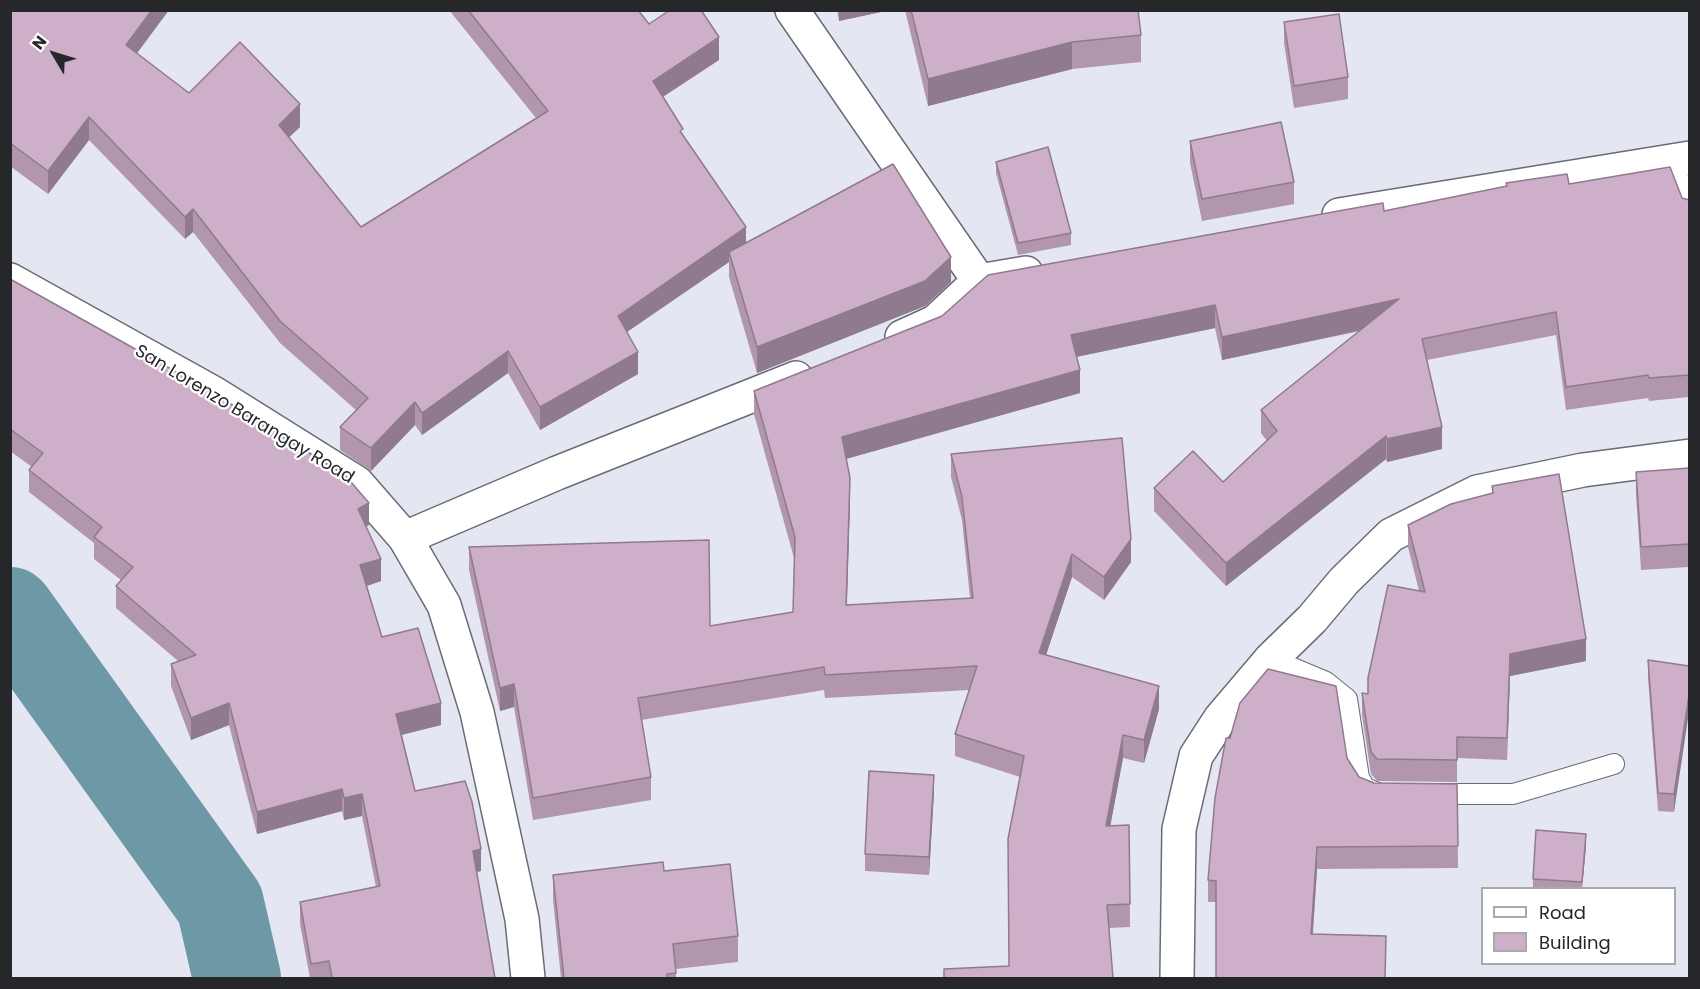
<!DOCTYPE html>
<html>
<head>
<meta charset="utf-8">
<style>
	body { margin:0 }
	#map { position:relative; width:1700px; height:989px; overflow:hidden; background:#e4e7f1; font-family:Poppins,sans-serif }
	canvas { display:block }
	.frame { position:absolute; inset:0; border:12px solid #26272b; pointer-events:none }
	.legend { position:absolute; left:1481px; top:887px; width:195px; height:78px; box-sizing:border-box; background:#fff; border:2px solid #a8a9aa; margin:0; padding:8px 10px; list-style:none; font-size:18px; color:#26272b }
	.legend li { display:flex; align-items:center; gap:12px; height:30px }
	.legend b { width:30px; border:2px solid #a8a9aa }
	.north { position:absolute; left:24px; top:24px; width:60px; height:60px; -webkit-text-stroke:4px #fff; paint-order:stroke; rotate:308deg; font-size:16px; font-weight:700; line-height:24px; text-align:center; color:#26272b }
	.north::after { content:''; display:block; margin:auto; width:21px; height:27px; background:#26272b; clip-path:polygon(50% 0,100% 100%,50% 72%,0 100%) }
</style>
</head>
<body>
<div id="map">
<canvas width="1700" height="989"></canvas>
<div class="frame"></div>
<ul class="legend">
<li><b style="height:8px;background:#fff"></b>Road</li>
<li><b style="height:16px;background:#ceafca"></b>Building</li>
</ul>
<div class="north">N</div>
</div>
<script>
const context = document.querySelector('canvas').getContext('2d');
context.lineJoin = 'round';
function shape(rows) {
  const path = new Path2D();
  for (const r of rows) {
    path.moveTo(r[0], r[1]);
    for (let i = 2; i < r.length; i += 2) path.lineTo(r[i], r[i + 1]);
  }
  return path;
}
function stroke(path, color, width, dash) {
  context.strokeStyle = color;
  context.lineWidth = width;
  context.lineCap = dash ? 'butt' : 'round';
  context.setLineDash(dash || []);
  context.stroke(path);
}
function fillPath(path, color) {
  context.fillStyle = color;
  context.fill(path, 'evenodd');
}
function write(font, color, halo, rows, align = 'center') {
  context.font = font + ' Poppins,sans-serif';
  context.lineWidth = 4.5;
  context.setLineDash([]);
  context.textBaseline = 'middle';
  context.strokeStyle = halo;
  context.fillStyle = color;
  for (const [text, x, y, turn = 0] of rows) {
    context.save();
    context.translate(x, y);
    context.rotate((+turn || 0) * Math.PI / 180);
    context.textAlign = isNaN(turn) ? turn : align;
    if (halo) context.strokeText(text, 0, 0);
    context.fillText(text, 0, 0);
    context.restore();
  }
}
const river = shape([
	[10,611,220,904,237,978]
]);
const lane = shape([
	[1672,161,1690,212],
	[1271,659,1326,682,1347,699,1359,778,1365,788,1378,793],
	[1431,794,1513,794,1614,764]
]);
const street = shape([
	[792,10,979,281],
	[1339,215,1690,158],
	[902,337,935,322,979,281,1026,273],
	[405,538,557,473,796,378],
	[1177,978,1179,829,1196,756,1220,719,1271,659,1312,619,1344,581,1391,535,1477,492,1583,470,1690,456]
]);
const secondary = shape([
	[10,280,215,394,357,483,405,538,444,605,477,712,522,919,528,978]
]);
const wall = shape([
	[10,10,169,10,137,53,189,93,300,127,289,137,361,227,536,118,449,10,638,10,649,24,719,60,663,97,683,135,746,243,951,282,925,306,757,373,729,277,729,262,627,332,638,374,540,430,508,373,422,435,415,425,371,471,340,450,340,427,356,410,280,343,193,232,185,239,89,140,48,194,10,166],
	[837,10,890,10,839,21],
	[905,10,1138,10,1141,35,1141,62,1072,69,928,106],
	[1284,22,1348,77,1348,99,1294,108,1284,43],
	[1190,141,1294,182,1294,204,1202,221,1190,163],
	[996,162,1071,233,1071,245,1018,255,996,173],
	[1506,183,1569,184,1682,198,1689,200,1689,397,1649,401,1648,398,1566,410,1556,335,1427,360,1442,449,1387,462,1386,459,1226,586,1154,511,1154,488,1223,482,1267,441,1261,433,1261,410,1360,331,1222,360,1215,328,1076,357,1080,393,846,459,850,501,847,605,970,598,962,520,951,477,951,454,1131,562,1104,600,1072,577,1046,655,1159,709,1144,763,1123,758,1110,826,1129,825,1130,927,1109,928,1113,978,944,978,944,969,1009,966,1020,777,955,756,955,734,969,690,825,698,824,690,641,720,651,777,651,800,533,820,514,707,500,711,469,570,469,547,710,626,793,612,794,558,754,414,754,391,1384,211,1506,186],
	[10,279,369,525,366,526,381,581,367,586,382,637,441,725,402,735,415,791,481,871,476,872,495,978,310,978,300,924,300,902,376,887,362,816,344,820,342,811,257,834,229,725,191,740,171,686,171,664,178,661,116,608,116,586,121,580,94,559,94,543,29,492,29,470,32,467,10,451],
	[1689,468,1689,567,1641,570,1636,495,1636,472],
	[1492,486,1586,661,1510,676,1507,760,1457,758,1457,782,1377,781,1371,774,1362,715,1362,693,1368,694,1419,591,1408,547,1408,525,1492,493],
	[1648,660,1689,666,1674,812,1658,811,1648,678],
	[1230,738,1347,758,1359,777,1374,783,1457,784,1458,868,1317,869,1313,934,1386,936,1385,978,1216,978,1216,902,1208,902,1208,880],
	[934,792,929,875,865,871,865,854],
	[1586,846,1582,888,1533,888,1533,879],
	[664,871,738,936,738,962,676,969,676,978,561,978,553,900,553,875]
]);
const shadedWall = shape([
	[152,10,169,10,126,68,126,45],
	[839,10,890,10,839,21],
	[719,37,719,60,653,103,653,81],
	[1072,42,1072,69,928,106,928,79],
	[300,104,300,127,279,147,279,125],
	[89,117,89,140,48,194,48,171],
	[193,209,193,232,185,239,185,217],
	[746,227,746,250,729,252,729,262,618,338,618,316],
	[951,257,951,282,925,306,757,373,757,347],
	[1399,299,1399,322,1222,360,1222,337],
	[1215,305,1215,328,1071,358,1071,335],
	[508,351,508,373,422,435,422,413],
	[638,352,638,374,540,430,540,407],
	[1080,370,1080,393,842,460,842,437],
	[415,402,415,425,371,471,371,448],
	[1442,427,1442,449,1387,462,1387,439],
	[1386,436,1386,459,1226,586,1226,563],
	[850,478,850,501,846,628,846,605],
	[369,503,369,525,358,531,358,509],
	[1131,539,1131,562,1104,600,1104,577],
	[1072,554,1072,577,1039,676,1039,653],
	[381,559,381,581,360,588,360,565],
	[1586,639,1586,661,1510,676,1507,760,1510,654],
	[514,684,514,707,500,711,500,688],
	[1159,686,1159,709,1144,763,1144,740],
	[1689,695,1689,712,1674,812,1674,794],
	[229,703,229,725,191,740,191,718],
	[441,703,441,725,396,736,396,714],
	[1123,735,1123,758,1106,849,1106,826],
	[934,775,934,792,929,875,929,857],
	[342,789,342,811,257,834,257,812],
	[362,794,362,816,344,820,344,798],
	[1586,834,1586,846,1582,888,1582,882],
	[1317,847,1317,869,1311,956,1311,934],
	[481,849,481,871,473,873,473,851]
]);
const building = shape([
	[10,10,152,10,126,45,189,93,240,42,300,104,279,125,361,227,548,111,468,10,638,10,649,24,670,10,701,10,719,37,653,81,683,129,680,131,746,227,618,316,638,352,540,407,508,351,422,413,415,402,371,448,340,427,368,398,280,321,193,209,185,217,89,117,48,171,10,143,10,10],
	[911,10,1138,10,1141,35,1072,42,928,79,911,10],
	[1339,14,1348,77,1294,86,1284,22,1339,14],
	[1281,122,1294,182,1202,199,1190,141,1281,122],
	[1048,147,1071,233,1018,243,996,162,1048,147],
	[893,164,951,257,925,281,757,347,729,252,893,164],
	[1670,167,1682,198,1689,200,1689,375,1649,378,1648,375,1566,387,1556,312,1422,339,1442,427,1387,439,1386,436,1226,563,1154,488,1193,451,1223,482,1277,431,1261,410,1399,299,1222,337,1215,305,1071,335,1080,370,842,437,850,478,846,605,973,598,962,497,951,454,1122,438,1131,539,1104,577,1072,554,1039,653,1159,686,1144,740,1123,735,1106,826,1129,825,1130,904,1107,905,1113,978,944,978,944,969,1009,966,1008,839,1024,756,955,734,977,666,825,675,824,667,638,698,651,777,533,798,514,684,500,688,469,547,709,540,710,626,793,612,795,537,754,391,942,316,988,275,1355,208,1383,203,1384,211,1507,186,1506,183,1567,174,1569,184,1670,167],
	[10,279,205,388,345,475,369,503,358,509,381,559,360,565,382,637,418,628,441,703,396,714,415,791,465,781,472,802,481,849,473,851,495,978,332,978,329,961,311,964,300,902,380,886,362,794,344,798,342,789,257,812,229,703,191,718,171,664,196,655,116,586,133,567,94,537,102,527,29,470,43,453,10,429,10,279],
	[1689,468,1689,544,1641,547,1636,472,1689,468],
	[1559,474,1586,639,1510,654,1507,738,1457,737,1457,760,1377,759,1371,752,1362,693,1368,694,1368,678,1388,585,1425,592,1408,525,1451,504,1493,493,1492,486,1559,474],
	[1648,660,1689,666,1689,695,1674,794,1658,793,1648,660],
	[1268,669,1336,686,1347,758,1359,777,1374,783,1457,784,1458,846,1317,847,1311,934,1386,936,1385,978,1216,978,1216,881,1208,880,1215,798,1226,738,1230,738,1240,703,1268,669],
	[869,771,934,775,929,857,865,854,869,771],
	[1536,830,1586,834,1582,882,1533,879,1536,830],
	[663,862,664,871,730,864,738,936,673,944,676,973,667,974,667,978,564,978,553,875,663,862]
]);
const streetNames = [
	["San Lorenzo Barangay Road",244,415,31]
];
stroke(river, '#6d98a5', 88);
stroke(lane, '#696c75', 22);
stroke(street, '#696c75', 36);
stroke(secondary, '#696c75', 36);
stroke(lane, '#fff', 20);
stroke(street, '#fff', 33);
stroke(secondary, '#fff', 33);
fillPath(wall, '#b196ae');
fillPath(shadedWall, '#907a8d');
fillPath(building, '#ceafca');
stroke(building, '#907a8d', 1.5);
write('18px', '#26272b', '#fff', streetNames);
</script>
</body>
</html>
